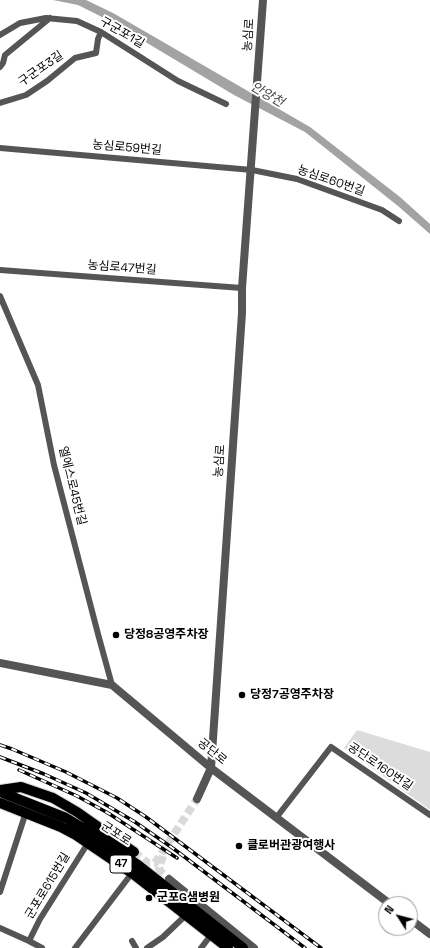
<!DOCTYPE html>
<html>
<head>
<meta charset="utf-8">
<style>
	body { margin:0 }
	#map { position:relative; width:430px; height:948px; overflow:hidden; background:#fff; font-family:"Space Grotesk",sans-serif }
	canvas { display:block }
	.north { position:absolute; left:378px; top:896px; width:40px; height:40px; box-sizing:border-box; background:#fff; border:1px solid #999; border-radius:50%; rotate:306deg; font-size:11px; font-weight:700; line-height:16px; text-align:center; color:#000 }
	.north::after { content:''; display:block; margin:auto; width:14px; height:18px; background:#000; clip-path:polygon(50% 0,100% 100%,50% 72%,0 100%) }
</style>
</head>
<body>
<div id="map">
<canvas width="430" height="948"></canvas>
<div class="north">N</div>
</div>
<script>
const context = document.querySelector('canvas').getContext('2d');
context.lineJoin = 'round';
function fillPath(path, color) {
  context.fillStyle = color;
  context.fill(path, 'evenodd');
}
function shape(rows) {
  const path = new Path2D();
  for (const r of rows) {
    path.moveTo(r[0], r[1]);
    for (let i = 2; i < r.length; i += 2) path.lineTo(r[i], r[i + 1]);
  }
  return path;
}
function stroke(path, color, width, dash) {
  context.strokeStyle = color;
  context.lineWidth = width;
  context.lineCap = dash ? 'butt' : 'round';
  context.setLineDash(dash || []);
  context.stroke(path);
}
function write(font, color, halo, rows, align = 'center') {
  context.font = font + ' "Space Grotesk","Noto Sans KR",sans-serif';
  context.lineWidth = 4;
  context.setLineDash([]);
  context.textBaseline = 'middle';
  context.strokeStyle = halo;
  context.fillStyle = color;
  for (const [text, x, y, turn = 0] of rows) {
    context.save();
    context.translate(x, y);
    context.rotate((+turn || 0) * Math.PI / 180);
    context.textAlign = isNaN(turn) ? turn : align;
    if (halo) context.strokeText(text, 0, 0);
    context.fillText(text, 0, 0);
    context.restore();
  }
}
const green = shape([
	[357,730,430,752,430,810,344,748]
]);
const water = shape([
	[53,0,86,0,113,13,310,127,400,197,430,224,430,234,398,206,305,132,234,95,112,22,78,5]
]);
const tertiaryTunnel = shape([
	[134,852,148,863,155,863,197,799],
	[163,856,159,868,161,872,169,879]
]);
const minor = shape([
	[0,35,20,23,46,18,77,21,101,32,178,81,226,104],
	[0,67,3,63,5,55,50,18],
	[0,103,26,95,47,81,75,58,96,53,98,39,101,32],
	[0,148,252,170,297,179,382,210,399,221],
	[0,270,242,288],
	[0,296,38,385,54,465,98,634,112,685],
	[276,818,331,747,430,815],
	[0,892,26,812],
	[0,928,29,941,42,948],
	[29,941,40,919,88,843],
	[132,941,136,948],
	[75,948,132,873],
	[147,948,163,937,186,915],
	[201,948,211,935]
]);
const tertiary = shape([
	[0,663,112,685,211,768,390,904],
	[197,799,211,768,242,313,242,288,263,0],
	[169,879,254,948],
	[410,919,430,934]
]);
const primary = shape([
	[0,790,21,787,53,798,77,812,134,852],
	[0,792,66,818,81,827,138,865,243,948],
	[0,803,61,827,76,835,132,873,228,948]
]);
const rail = shape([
	[0,745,12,749,66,772,117,798,146,817,321,948],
	[0,757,44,774,86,793,135,822,174,849,305,948],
	[19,770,77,796,108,813,177,858]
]);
const markers = [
	[116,635,4,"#000"],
	[242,695,4,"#000"],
	[239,846,4,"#000"],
	[149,898,4,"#000"]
];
const shields = [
	[121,864,22]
];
const shieldNames = [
	["47",121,864]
];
const streetNames = [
	["구군포1길",122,33,30],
	["농심로",249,35,-86],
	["구군포3길",41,69,-35],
	["농심로59번길",127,148,5],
	["농심로60번길",331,181,19],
	["농심로47번길",122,268,4],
	["농심로",220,461,-86],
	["엘에스로45번길",72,486,76],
	["공단로",212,752,39],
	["공단로160번길",380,767,34],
	["군포로",116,834,33],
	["군포로615번길",48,886,-59]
];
const poiNames = [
	["당정8공영주차장",124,635],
	["당정7공영주차장",250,695],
	["클로버관광여행사",247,846],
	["군포G샘병원",157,898]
];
const waterNames = [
	["안양천",267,95,30]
];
fillPath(green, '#dcdcdc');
fillPath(water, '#a3a3a3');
stroke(tertiaryTunnel, '#d9d9d9', 8, [8, 4]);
stroke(primary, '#dbdbdb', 12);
stroke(minor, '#555', 6);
stroke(tertiary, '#555', 8);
stroke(primary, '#000', 10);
stroke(rail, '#000', 3.5);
stroke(rail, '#fff', 2, [6]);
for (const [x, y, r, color] of markers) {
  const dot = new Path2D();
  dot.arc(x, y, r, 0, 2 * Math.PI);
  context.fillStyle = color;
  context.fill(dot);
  stroke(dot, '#fff', 1.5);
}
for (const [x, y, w] of shields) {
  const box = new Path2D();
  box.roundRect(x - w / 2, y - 9, w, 18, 3);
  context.fillStyle = '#fff';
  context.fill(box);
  stroke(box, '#000', 1);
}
write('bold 11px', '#000', null, shieldNames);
write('12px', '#000', '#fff', streetNames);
write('bold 12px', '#000', '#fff', poiNames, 'left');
write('italic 13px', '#444', '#fff', waterNames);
</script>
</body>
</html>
